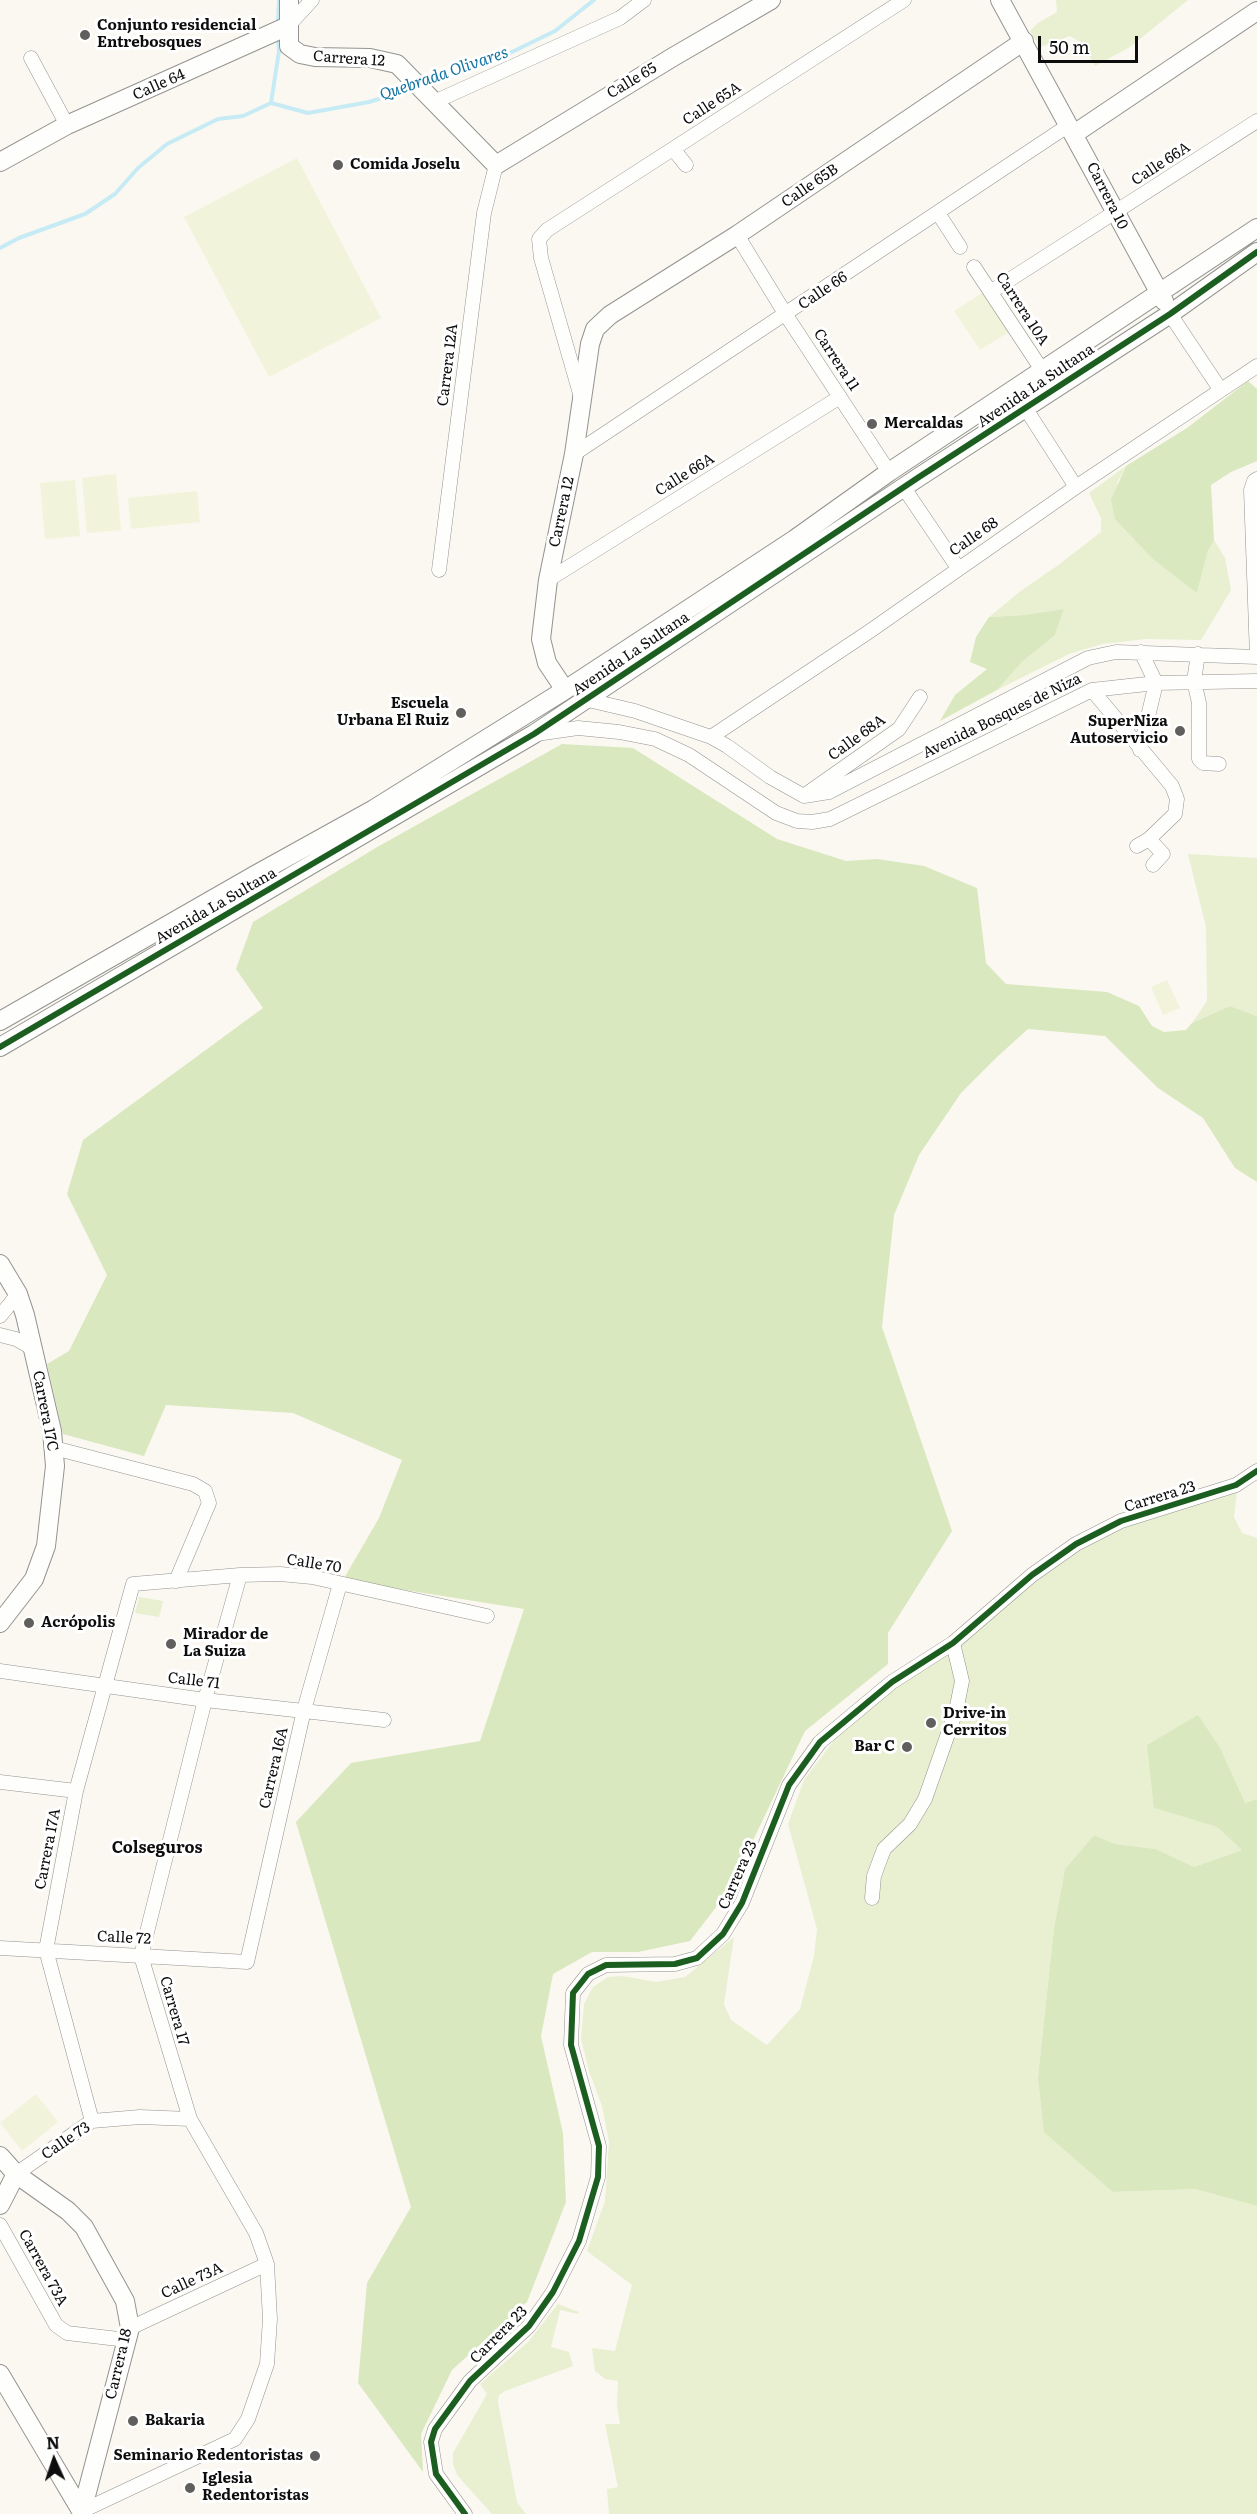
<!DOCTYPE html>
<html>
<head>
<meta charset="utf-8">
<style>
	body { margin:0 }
	#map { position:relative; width:1257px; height:2514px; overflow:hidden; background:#fbf8f1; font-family:Literata,serif }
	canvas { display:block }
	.north { position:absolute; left:24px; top:2430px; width:60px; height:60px; -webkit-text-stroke:4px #fff; paint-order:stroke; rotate:357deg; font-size:16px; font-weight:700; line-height:24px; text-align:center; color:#0d0d0d }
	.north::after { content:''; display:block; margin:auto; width:21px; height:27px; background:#0d0d0d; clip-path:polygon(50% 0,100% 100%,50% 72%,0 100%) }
	.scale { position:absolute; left:1038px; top:36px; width:100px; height:27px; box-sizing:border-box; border:3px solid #0d0d0d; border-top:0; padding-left:8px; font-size:18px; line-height:21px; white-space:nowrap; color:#0d0d0d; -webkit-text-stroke:4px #fff; paint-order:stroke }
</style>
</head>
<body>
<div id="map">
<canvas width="1257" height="2514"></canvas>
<div class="north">N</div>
<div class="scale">50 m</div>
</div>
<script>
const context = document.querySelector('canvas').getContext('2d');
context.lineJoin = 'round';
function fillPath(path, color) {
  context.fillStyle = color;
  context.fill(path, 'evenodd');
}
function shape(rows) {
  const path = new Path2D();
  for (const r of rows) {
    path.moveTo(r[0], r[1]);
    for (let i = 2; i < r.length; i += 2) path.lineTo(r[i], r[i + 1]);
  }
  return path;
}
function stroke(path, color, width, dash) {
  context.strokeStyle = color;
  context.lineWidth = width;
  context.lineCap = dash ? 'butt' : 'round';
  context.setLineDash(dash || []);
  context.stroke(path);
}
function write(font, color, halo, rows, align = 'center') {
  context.font = font + ' Literata,serif';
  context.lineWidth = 6;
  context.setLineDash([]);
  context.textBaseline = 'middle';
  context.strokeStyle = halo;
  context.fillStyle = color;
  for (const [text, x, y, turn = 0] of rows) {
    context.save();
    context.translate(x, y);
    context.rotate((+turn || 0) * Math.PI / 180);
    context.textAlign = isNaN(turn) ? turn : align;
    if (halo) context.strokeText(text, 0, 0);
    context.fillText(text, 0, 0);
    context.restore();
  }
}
const green = shape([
	[1056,0,1188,0,1130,47,1095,66,1082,43,1070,36,1040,47,1030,31,1038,23,1057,12],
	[1126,466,1117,483,1197,593,1208,551,1214,540,1225,558,1231,590,1201,640,1146,639,1102,644,1069,654,997,690,1022,662,1055,635,1064,609,1024,615,989,617,1022,590,1057,566,1101,532,1101,518,1089,493],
	[1188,854,1257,858,1257,1016,1230,1006,1192,1023,1207,1001,1206,927],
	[1237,1491,1234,1517,1242,1533,1257,1538,1257,1799,1245,1803,1154,1808,1217,1827,1242,1850,1194,1867,1156,1849,1115,1844,1094,1835,1065,1869,1054,1928,1038,2077,1113,2192,1195,2189,1257,2206,1257,2514,609,2514,607,2489,618,2487,605,2424,620,2424,617,2405,618,2381,605,2379,595,2371,592,2348,615,2351,632,2285,587,2251,605,2201,609,2142,602,2106,589,2071,581,2039,584,2004,593,1987,608,1977,623,1976,656,1982,685,1977,734,1937,724,2004,731,2020,767,2045,800,2009,814,1956,817,1929,788,1824,804,1780,835,1739,893,1686,952,1646,1076,1549,1125,1524],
	[139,1597,163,1601,159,1617,135,1613],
	[558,2304,579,2312,578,2314,560,2310,551,2347,569,2352,573,2366,505,2391,499,2395,498,2402,517,2502,526,2514,492,2514,457,2475,453,2464,453,2453,487,2394,480,2384,528,2342]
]);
const forest = shape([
	[1248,381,1257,389,1257,461,1231,472,1211,485,1214,540,1208,551,1197,593,1153,559,1115,519,1111,500,1126,466,1187,428],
	[1064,609,1055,635,1022,662,997,690,940,721,955,695,987,669,970,662,976,637,989,617,1024,615],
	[562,744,633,748,777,839,846,861,877,859,924,866,977,888,986,963,1006,984,1107,992,1139,1006,1152,1026,1164,1032,1186,1030,1192,1023,1230,1006,1257,1016,1257,1182,1235,1168,1203,1118,1158,1088,1105,1036,1028,1029,997,1057,961,1093,919,1155,894,1215,882,1327,952,1531,888,1633,888,1664,805,1731,730,1889,690,1941,638,1952,592,1952,553,1974,541,2036,563,2133,566,2202,527,2302,452,2370,421,2434,423,2472,358,2383,367,2283,411,2207,296,1822,351,1763,480,1741,524,1609,343,1580,379,1518,402,1460,293,1413,166,1405,144,1456,63,1434,47,1364,69,1351,107,1275,67,1194,83,1140,263,1008,236,969,253,922,379,846],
	[1198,1715,1220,1748,1245,1803,1257,1799,1257,2206,1195,2189,1113,2192,1044,2132,1038,2077,1054,1928,1065,1869,1094,1835,1115,1844,1156,1849,1194,1867,1242,1850,1217,1827,1154,1808,1147,1745]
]);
const pitch = shape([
	[297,158,381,318,269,377,184,217],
	[988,289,1014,329,980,350,954,311],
	[116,474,121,530,87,533,82,478],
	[75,480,80,536,45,539,40,483],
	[197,491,200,522,131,529,128,498],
	[1167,980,1180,1008,1163,1015,1151,987],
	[36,2094,58,2122,22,2151,0,2123]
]);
const stream = shape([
	[278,23,279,0],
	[424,84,512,52,555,31,594,0],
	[271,103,279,51,278,37],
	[0,248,19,238,85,214,115,194,138,168,167,144,218,119,243,116,271,103,308,113,369,102,414,88]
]);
const minor = shape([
	[288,26,312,0],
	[31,58,67,125],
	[434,102,620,18,644,0],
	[673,149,686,165],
	[938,213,960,247],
	[737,235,786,315,889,472],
	[974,267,1042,370],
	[992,291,1257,121],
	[1170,314,1220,389],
	[581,397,541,258,539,239,547,230,904,0],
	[1026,409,1076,487],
	[574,454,1069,125],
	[904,488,958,568],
	[439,570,484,213,496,165],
	[548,580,840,397],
	[1198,654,1194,681,1199,703,1199,759,1203,763,1219,764],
	[1257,657,1251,490,1254,481,1257,479],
	[1092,690,1172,786,1177,799,1175,814,1149,839,1137,846],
	[584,699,635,711,711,737,727,746,770,777,804,796],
	[536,734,578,728,619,732,655,739,689,755,776,813,797,821,812,822,830,819,1092,690,1156,683,1257,681],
	[711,737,870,631,1076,487,1257,366],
	[1140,750,1156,683,1141,652],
	[805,795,899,729,920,697],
	[804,796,829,792,1088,658,1116,652,1257,657],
	[1149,839,1163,854,1153,865],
	[0,1316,18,1294],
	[0,1335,16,1339,32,1348],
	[54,1448,193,1484,205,1491,209,1503,176,1581],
	[0,1671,205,1700,384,1720],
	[0,1782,76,1791],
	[872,1898,874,1876,884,1849,910,1824,925,1799,956,1711,962,1681,953,1643],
	[0,1948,247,1962,304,1710,340,1584],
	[92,2121,46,1950,76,1791,133,1584,240,1575,280,1574,312,1577,487,1616],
	[16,2174,92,2121,140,2117,190,2119],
	[0,2225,56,2325,67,2333,127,2340],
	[130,2328,267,2264],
	[82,2511,235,2439,248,2419,267,2364,270,2319,267,2264,256,2233,190,2119,141,1956,205,1700,240,1575],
	[465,2514,436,2474,431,2442,435,2429,470,2381,529,2326,553,2292,579,2241,598,2177,599,2146,571,2045,573,1993,588,1974,606,1965,675,1964,697,1958,723,1934,742,1903,789,1785,820,1742,892,1682,953,1643,1032,1575,1076,1544,1121,1521,1236,1485,1257,1471]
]);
const tertiary = shape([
	[289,0,289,46,300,54,315,57,370,58,397,64,496,165,673,57,771,0],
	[1000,0,1164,301],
	[1074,134,1257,11],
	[0,162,67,125,288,26],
	[565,690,547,663,541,639,548,580,574,454,590,344,595,329,610,315,737,235,1024,41],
	[0,1021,255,875,374,809,565,690,795,539,889,472,1257,228],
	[0,1047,534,734,919,477,1170,314,1257,252],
	[0,1264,18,1294,25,1315,52,1431,55,1466,46,1546,34,1579,0,1623],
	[0,2156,16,2174,68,2211,84,2227,125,2301,130,2328,82,2511],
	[0,2205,16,2174],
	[0,2374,83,2514]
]);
const cycleway = shape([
	[0,1047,534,734,919,477,1170,314,1257,252],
	[465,2514,436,2474,431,2442,435,2429,470,2381,529,2326,553,2292,579,2241,598,2177,599,2146,571,2045,573,1993,588,1974,606,1965,675,1964,697,1958,723,1934,742,1903,789,1785,820,1742,892,1682,953,1643,1032,1575,1076,1544,1121,1521,1236,1485,1257,1471]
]);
const markers = [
	[85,35,6,"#605f5d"],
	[338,165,6,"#605f5d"],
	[872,424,6,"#605f5d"],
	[461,713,6,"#605f5d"],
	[1180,731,6,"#605f5d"],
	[29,1623,6,"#605f5d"],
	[171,1644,6,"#605f5d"],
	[931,1723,6,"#605f5d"],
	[907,1747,6,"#605f5d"],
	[133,2421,6,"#605f5d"],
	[315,2456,6,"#605f5d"],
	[190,2488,6,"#605f5d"]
];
const poiNames = [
	["Conjunto residencial",97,26],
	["Entrebosques",97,43],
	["Comida Joselu",350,165],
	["Mercaldas",884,424],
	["Escuela",449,704,"right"],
	["Urbana El Ruiz",449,721,"right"],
	["SuperNiza",1168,722,"right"],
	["Autoservicio",1168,739,"right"],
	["Acrópolis",41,1623],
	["Mirador de",183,1635],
	["La Suiza",183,1652],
	["Drive-in",943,1714],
	["Cerritos",943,1731],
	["Bar C",895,1747,"right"],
	["Bakaria",145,2421],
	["Seminario Redentoristas",303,2456,"right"],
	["Iglesia",202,2479],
	["Redentoristas",202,2496]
];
const streetNames = [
	["Carrera 12",349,59,4],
	["Calle 65",632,81,-31],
	["Calle 64",159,85,-24],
	["Calle 65A",712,104,-33],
	["Calle 66A",1161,164,-33],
	["Calle 65B",810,186,-34],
	["Carrera 10",1107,196,63],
	["Calle 66",823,291,-34],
	["Carrera 10A",1022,309,57],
	["Carrera 11",836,360,57],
	["Carrera 12A",448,365,-83],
	["Avenida La Sultana",1036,386,-34],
	["Calle 66A",685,475,-32],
	["Carrera 12",562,512,-78],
	["Calle 68",974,537,-35],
	["Avenida La Sultana",631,654,-34],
	["Avenida Bosques de Niza",1002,716,-26],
	["Calle 68A",857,738,-36],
	["Avenida La Sultana",216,906,-30],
	["Carrera 17C",45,1411,79],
	["Carrera 23",1160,1497,-17],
	["Calle 70",314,1564,9],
	["Calle 71",194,1681,7],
	["Carrera 16A",274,1768,-77],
	["Carrera 17A",48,1849,-79],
	["Carrera 23",738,1875,-66],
	["Calle 72",124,1938,3],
	["Carrera 17",174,2011,74],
	["Calle 73",66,2141,-34],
	["Carrera 73A",43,2268,61],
	["Calle 73A",192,2281,-25],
	["Carrera 23",499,2335,-45],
	["Carrera 18",119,2364,-77]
];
const waterNames = [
	["Quebrada Olivares",444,74,-19]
];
const neighbourhoodNames = [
	["Colseguros",157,1848]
];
fillPath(green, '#e8f0d1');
fillPath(forest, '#d9e8be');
fillPath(pitch, '#f1f4da');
stroke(stream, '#c7ebf5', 4);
stroke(minor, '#949390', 15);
stroke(tertiary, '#949390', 20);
stroke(minor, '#fefefd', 14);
stroke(tertiary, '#fefefd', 18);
stroke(cycleway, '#1b5e20', 6);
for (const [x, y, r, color] of markers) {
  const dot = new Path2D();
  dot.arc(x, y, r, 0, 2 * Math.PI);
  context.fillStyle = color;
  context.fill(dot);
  stroke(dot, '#fff', 2);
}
write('bold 15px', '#0d0d0d', '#fff', poiNames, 'left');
write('15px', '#0d0d0d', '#fff', streetNames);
write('italic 16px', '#1475a2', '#fff', waterNames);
write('bold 16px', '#0d0d0d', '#fff', neighbourhoodNames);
</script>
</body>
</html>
